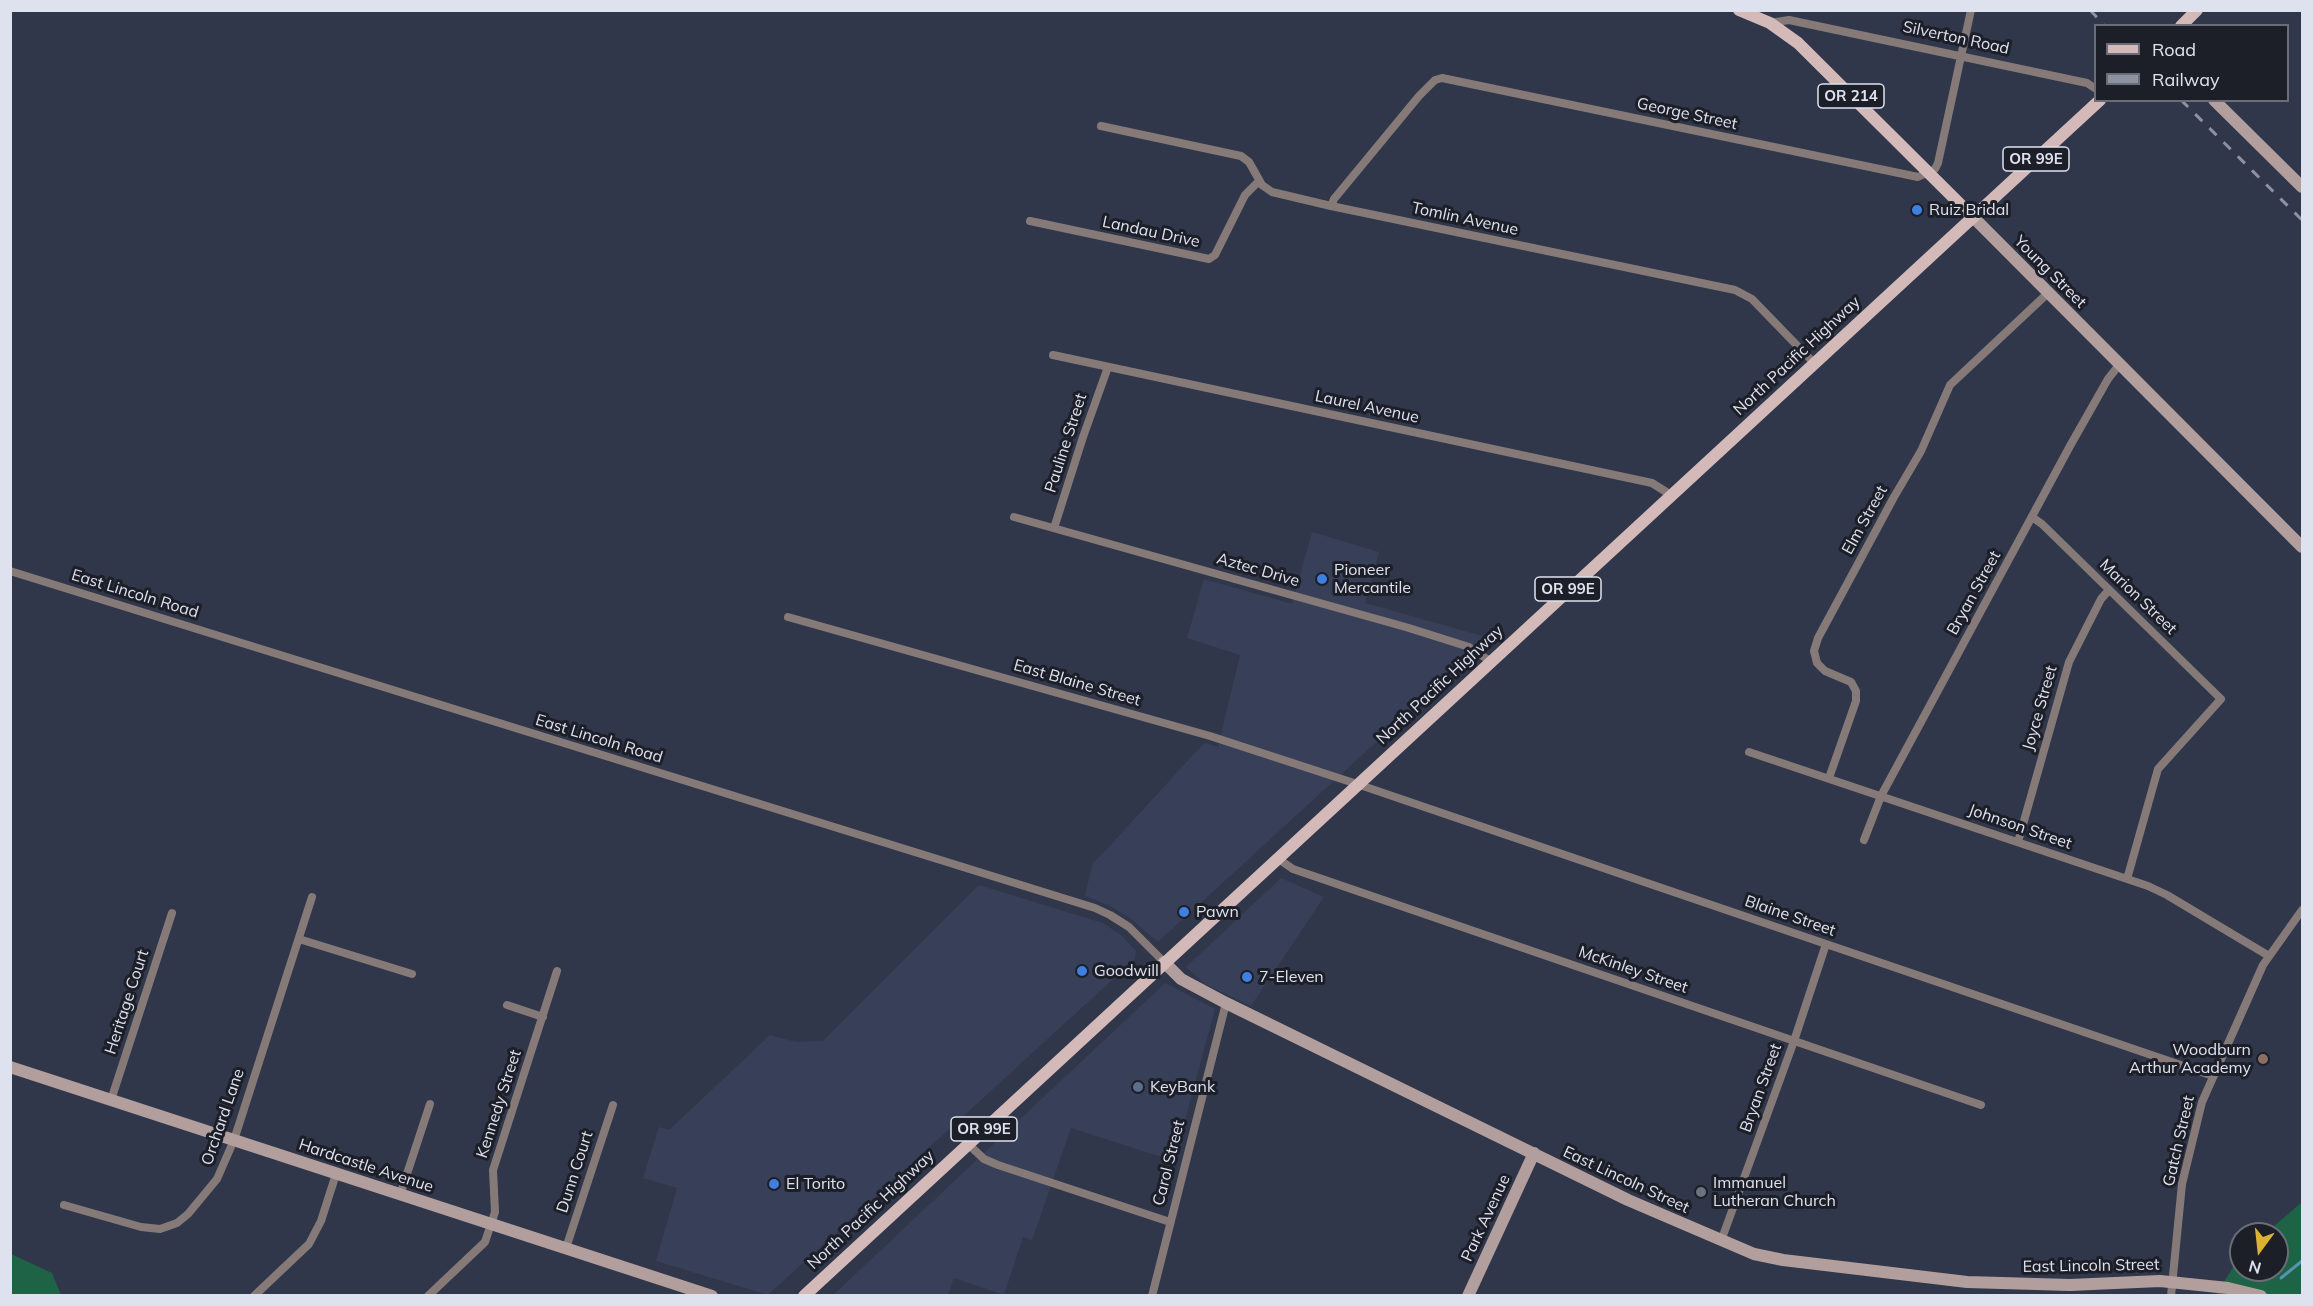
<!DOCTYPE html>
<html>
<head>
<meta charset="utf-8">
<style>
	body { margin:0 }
	#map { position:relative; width:2313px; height:1306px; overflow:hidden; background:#31374a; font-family:Mulish,sans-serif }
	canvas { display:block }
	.frame { position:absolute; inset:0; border:12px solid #dee2ef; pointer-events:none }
	.legend { position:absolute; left:2094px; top:24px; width:195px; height:78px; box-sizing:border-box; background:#1c1f28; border:2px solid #6a6d78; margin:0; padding:8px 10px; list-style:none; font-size:18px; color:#dee2ef }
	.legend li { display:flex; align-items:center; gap:12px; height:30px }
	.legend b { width:30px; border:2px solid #6a6d78 }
	.north { position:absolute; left:2229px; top:1222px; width:60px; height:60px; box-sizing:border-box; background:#1c1f28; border:2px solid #6a6d78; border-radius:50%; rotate:195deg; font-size:16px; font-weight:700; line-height:24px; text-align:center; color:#dee2ef }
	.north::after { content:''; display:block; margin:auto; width:21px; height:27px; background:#dcb233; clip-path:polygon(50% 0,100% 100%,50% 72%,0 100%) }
</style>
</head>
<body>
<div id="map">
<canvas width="2313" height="1306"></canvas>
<div class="frame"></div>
<ul class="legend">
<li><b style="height:8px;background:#d3bab8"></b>Road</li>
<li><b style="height:8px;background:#8d92a2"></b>Railway</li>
</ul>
<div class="north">N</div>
</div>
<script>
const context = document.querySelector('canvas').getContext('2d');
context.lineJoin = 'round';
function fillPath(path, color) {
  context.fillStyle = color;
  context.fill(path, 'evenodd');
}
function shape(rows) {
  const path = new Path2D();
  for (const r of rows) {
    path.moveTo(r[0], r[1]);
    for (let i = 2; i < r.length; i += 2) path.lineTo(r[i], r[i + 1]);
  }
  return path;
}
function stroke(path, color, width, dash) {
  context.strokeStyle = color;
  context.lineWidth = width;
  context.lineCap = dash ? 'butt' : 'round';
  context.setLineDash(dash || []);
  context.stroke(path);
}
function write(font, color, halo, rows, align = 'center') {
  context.font = font + ' Mulish,sans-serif';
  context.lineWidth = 6;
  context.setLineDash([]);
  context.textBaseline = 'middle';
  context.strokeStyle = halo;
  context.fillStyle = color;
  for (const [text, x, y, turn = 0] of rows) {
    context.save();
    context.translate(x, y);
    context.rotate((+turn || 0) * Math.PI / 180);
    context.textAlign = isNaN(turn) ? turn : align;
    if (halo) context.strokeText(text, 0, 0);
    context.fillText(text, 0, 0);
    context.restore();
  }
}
const built = shape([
	[1312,532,1379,552,1365,603,1490,638,1158,942,1131,919,1110,906,1085,896,1092,865,1204,743,1218,747,1240,655,1187,638,1204,579,1292,604],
	[1281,878,1324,897,1251,1006,1205,984,1186,967],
	[979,885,1103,923,1121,935,1136,951,1135,959,768,1295,656,1261,677,1188,643,1178,659,1127,669,1130,770,1035,796,1042,823,1041],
	[1165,983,1215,1009,1174,1161,1071,1128,1032,1240,1023,1237,1004,1295,954,1278,948,1295,832,1296]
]);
const green = shape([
	[2302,1202,2302,1295,2215,1296,2241,1255,2241,1270,2277,1270,2277,1234,2265,1234],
	[11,1254,52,1273,61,1295,11,1295]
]);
const stream = shape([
	[2281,1278,2302,1261]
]);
const street = shape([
	[1770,23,1789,20,2087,83,2096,89],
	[1101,126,1241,156,1249,162,1262,185,1272,192,1331,206,1735,290,1752,299,1814,363],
	[1331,206,1334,199,1419,96,1435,80,1442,78,1918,177,1935,169,1938,163,1971,10],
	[1030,221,1209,259,1215,255,1245,195,1259,181],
	[1053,355,1652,483,1671,495],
	[1014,517,1409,628,1469,647,1490,661],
	[2032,517,2042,524,2221,699,2158,769,2127,879],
	[1054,528,1083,437,1108,367],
	[10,571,1095,908,1110,915,1129,927,1164,962],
	[788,617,1210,736,1357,784,2213,1076],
	[1749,752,2148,886,2167,895,2269,956],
	[1829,778,1856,701,1856,691,1851,682,1825,671,1817,663,1814,651,1818,638,1894,497,1921,451,1950,385,2048,293],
	[1864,840,1881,796,2070,446,2108,379,2119,365],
	[2018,842,2069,662,2101,599,2109,590],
	[1277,858,1293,869,1981,1105],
	[299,939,412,974],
	[507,1005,543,1017],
	[111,1100,172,913],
	[968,1144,984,1159,998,1165,1170,1222],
	[400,1195,430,1104],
	[64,1205,141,1227,160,1229,177,1223,188,1214,217,1179,234,1140,312,897],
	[1721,1241,1794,1041,1826,944],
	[566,1248,613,1105],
	[254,1296,309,1244,321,1221,336,1174],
	[428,1296,485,1242,495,1212,493,1170,557,971],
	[1152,1296,1226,1003],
	[2171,1296,2182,1184,2202,1102,2263,965,2302,910]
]);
const secondary = shape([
	[2214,100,2302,187],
	[1973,217,2302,547],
	[1164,962,1181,979,1226,1003,1628,1200,1754,1254,1783,1260,1967,1282,2070,1285,2160,1281,2228,1288,2261,1296],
	[10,1067,712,1296],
	[1468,1296,1534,1153]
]);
const primary = shape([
	[1739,10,1770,23,1798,43,1973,217],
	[2181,26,2197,10],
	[804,1296,2100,100]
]);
const rail = shape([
	[2090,10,2105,26],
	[2181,100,2302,220]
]);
const markers = [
	[1917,210,6,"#3f7fe0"],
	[1322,579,6,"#3f7fe0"],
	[1184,912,6,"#3f7fe0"],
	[1082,971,6,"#3f7fe0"],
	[1247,977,6,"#3f7fe0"],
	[2263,1059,6,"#8d6e63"],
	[1138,1087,6,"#5c6f8a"],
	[774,1184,6,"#3f7fe0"],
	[1701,1192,6,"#6b7280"]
];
const shields = [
	[1851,96,66],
	[2036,159,66],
	[1568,589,66],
	[984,1129,66]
];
const shieldNames = [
	["OR 214",1851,96],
	["OR 99E",2036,159],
	["OR 99E",1568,589],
	["OR 99E",984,1129]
];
const streetNames = [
	["Silverton Road",1956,38,12],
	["George Street",1687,114,12],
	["Tomlin Avenue",1465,219,12],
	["Landau Drive",1151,232,12],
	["Young Street",2050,272,45],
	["North Pacific Highway",1797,356,-43],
	["Laurel Avenue",1367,407,12],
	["Pauline Street",1066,443,-72],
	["Elm Street",1865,520,-61],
	["Aztec Drive",1258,570,16],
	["Bryan Street",1974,593,-61],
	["East Lincoln Road",135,594,17],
	["Marion Street",2138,597,44],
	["East Blaine Street",1077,683,16],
	["North Pacific Highway",1440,685,-43],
	["Joyce Street",2040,708,-74],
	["East Lincoln Road",599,739,17],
	["Johnson Street",2020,827,19],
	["Blaine Street",1790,916,19],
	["McKinley Street",1633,970,19],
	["Heritage Court",127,1002,-72],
	["Bryan Street",1761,1088,-70],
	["Kennedy Street",499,1104,-72],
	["Orchard Lane",223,1117,-71],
	["Gatch Street",2179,1141,-77],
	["Carol Street",1169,1163,-76],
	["Hardcastle Avenue",366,1166,18],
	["Dunn Court",575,1172,-72],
	["East Lincoln Street",1626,1180,25],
	["North Pacific Highway",871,1210,-43],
	["Park Avenue",1486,1218,-65],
	["East Lincoln Street",2091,1266,-1]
];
const poiNames = [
	["Ruiz Bridal",1929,210],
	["Pioneer",1334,570],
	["Mercantile",1334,588],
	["Pawn",1196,912],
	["Goodwill",1094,971],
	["7-Eleven",1259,977],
	["Woodburn",2251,1050,"right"],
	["Arthur Academy",2251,1068,"right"],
	["KeyBank",1150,1087],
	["Immanuel",1713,1183],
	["Lutheran Church",1713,1201],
	["El Torito",786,1184]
];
fillPath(built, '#383f58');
fillPath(green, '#1e6346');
stroke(stream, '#5693ae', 3);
stroke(street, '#867a79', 8);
stroke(secondary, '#b29e9d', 12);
stroke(primary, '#d3bab8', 12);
stroke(rail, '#8d92a2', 3, [10, 10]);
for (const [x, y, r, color] of markers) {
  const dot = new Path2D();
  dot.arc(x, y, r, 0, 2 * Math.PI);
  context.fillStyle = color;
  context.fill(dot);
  stroke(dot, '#1c1f28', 2);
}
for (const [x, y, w] of shields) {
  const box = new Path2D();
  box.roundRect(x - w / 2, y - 12, w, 24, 4.5);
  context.fillStyle = '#1c1f28';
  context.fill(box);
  stroke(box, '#dee2ef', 1.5);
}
write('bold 15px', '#dee2ef', null, shieldNames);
write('16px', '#dee2ef', '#1c1f28', streetNames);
write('16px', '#dee2ef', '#1c1f28', poiNames, 'left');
</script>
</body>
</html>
